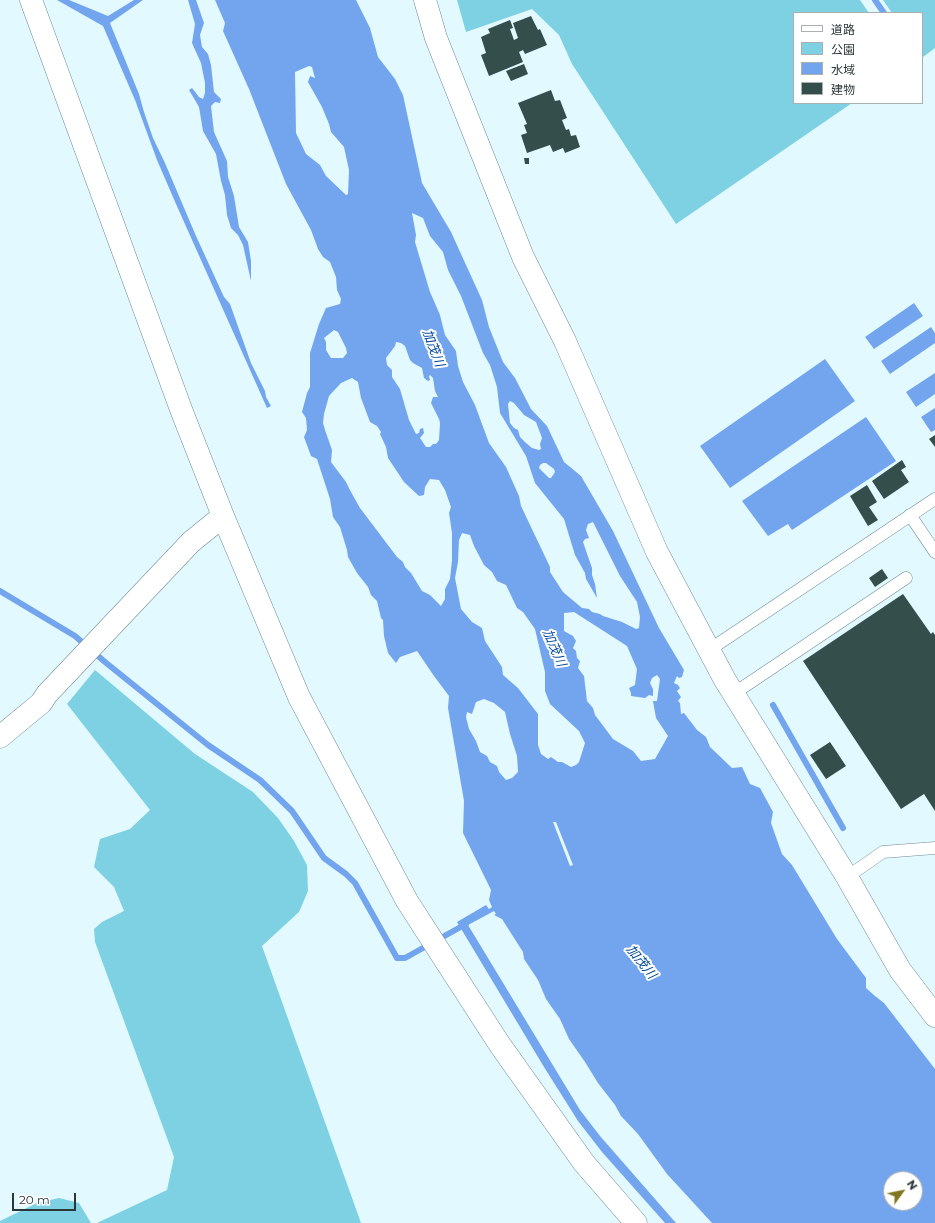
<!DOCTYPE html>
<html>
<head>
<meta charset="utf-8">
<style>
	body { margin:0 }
	#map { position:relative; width:935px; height:1223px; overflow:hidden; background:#e2f9ff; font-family:Montserrat,"Noto Sans JP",sans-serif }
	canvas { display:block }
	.legend { position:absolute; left:793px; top:12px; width:130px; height:92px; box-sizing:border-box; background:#fff; border:1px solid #aaafb0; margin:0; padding:5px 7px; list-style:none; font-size:12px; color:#2b3639 }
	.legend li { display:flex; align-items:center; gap:8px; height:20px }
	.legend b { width:20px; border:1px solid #aaafb0 }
	.north { position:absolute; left:883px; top:1171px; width:40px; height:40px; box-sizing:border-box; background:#fff; border:1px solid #aaafb0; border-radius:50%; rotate:57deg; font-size:11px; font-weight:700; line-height:16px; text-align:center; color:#2b3639 }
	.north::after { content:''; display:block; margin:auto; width:14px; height:18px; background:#81781d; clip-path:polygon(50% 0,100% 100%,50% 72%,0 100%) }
	.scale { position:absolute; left:12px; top:1193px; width:64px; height:18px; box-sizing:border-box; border:2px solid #2b3639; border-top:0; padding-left:5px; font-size:12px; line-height:14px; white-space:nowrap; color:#2b3639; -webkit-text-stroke:3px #fff; paint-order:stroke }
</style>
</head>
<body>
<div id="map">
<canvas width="935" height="1223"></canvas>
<ul class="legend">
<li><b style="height:5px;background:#fff"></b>道路</li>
<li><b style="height:11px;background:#7dd1e3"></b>公園</li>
<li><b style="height:11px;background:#72a5ee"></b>水域</li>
<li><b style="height:11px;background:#344e4c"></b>建物</li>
</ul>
<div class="north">N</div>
<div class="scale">20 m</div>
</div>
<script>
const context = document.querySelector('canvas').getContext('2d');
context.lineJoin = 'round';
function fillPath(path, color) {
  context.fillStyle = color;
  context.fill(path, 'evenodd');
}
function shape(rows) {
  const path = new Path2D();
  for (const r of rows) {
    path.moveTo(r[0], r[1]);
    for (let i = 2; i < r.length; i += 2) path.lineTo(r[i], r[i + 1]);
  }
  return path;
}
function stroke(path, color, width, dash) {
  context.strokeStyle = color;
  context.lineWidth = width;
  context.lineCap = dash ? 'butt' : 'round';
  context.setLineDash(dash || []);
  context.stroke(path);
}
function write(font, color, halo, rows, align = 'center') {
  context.font = font + ' Montserrat,"Noto Sans JP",sans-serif';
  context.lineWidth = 4;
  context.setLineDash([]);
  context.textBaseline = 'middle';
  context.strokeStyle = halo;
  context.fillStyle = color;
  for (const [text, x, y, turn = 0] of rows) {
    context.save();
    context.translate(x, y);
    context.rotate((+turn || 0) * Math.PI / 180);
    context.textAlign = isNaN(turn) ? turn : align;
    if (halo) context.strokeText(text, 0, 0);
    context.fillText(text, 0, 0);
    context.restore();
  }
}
const green = shape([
	[457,0,860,0,869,13,794,13,794,103,852,103,676,224,572,64,559,35,532,9,466,32],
	[883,0,935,0,935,48,923,57,922,55,922,13,892,13],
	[95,670,195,754,253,792,278,818,294,841,307,865,308,891,299,912,262,946,361,1223,97,1223,167,1190,174,1157,95,942,94,929,102,922,124,911,114,887,94,867,100,839,130,829,150,810,67,704],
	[59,1198,79,1203,91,1223,0,1223,0,1221,37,1203]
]);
const water = shape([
	[57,0,69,0,108,16,134,0,143,0,110,23,139,94,144,112,153,138,165,163,196,236,224,297,230,304,251,363,265,391,266,397,271,406,267,408,176,204,157,160,135,100,103,26],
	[188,0,196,0,204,23,200,35,202,47,208,54,211,65,214,92,221,99,220,103,215,102,211,106,214,132,227,161,228,177,234,196,239,227,248,242,251,261,251,281,243,245,238,235,231,228,227,215,225,195,221,181,216,154,203,131,199,107,189,90,192,88,199,97,203,99,205,93,205,83,201,63,192,43,195,24],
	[215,0,356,0,370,28,378,57,395,79,403,95,422,183,451,232,482,300,489,327,503,362,515,378,531,409,547,426,564,462,581,476,613,531,659,628,684,670,682,677,679,678,677,676,674,683,678,685,680,688,677,691,681,697,678,701,680,703,681,714,684,713,697,730,706,737,710,747,732,768,742,767,750,784,760,788,773,812,771,823,782,854,792,865,837,939,866,978,866,988,875,996,884,1003,935,1069,935,1223,712,1223,667,1174,638,1134,621,1116,615,1105,598,1083,585,1062,569,1039,560,1019,546,999,538,980,524,959,523,952,502,919,494,915,496,914,494,911,468,925,580,1110,600,1136,676,1223,665,1223,602,1152,578,1121,544,1067,457,922,486,905,489,909,492,907,489,900,491,890,463,833,464,801,448,708,449,696,434,676,417,651,400,657,396,663,388,653,384,636,383,620,381,618,377,601,371,595,368,587,357,573,348,557,347,550,340,527,333,517,330,499,317,459,311,456,304,437,307,430,306,418,302,412,307,393,310,387,310,353,319,324,326,308,340,304,341,299,337,290,336,277,330,262,323,257,318,249,311,230,286,184,249,89,223,31,225,23],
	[309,66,312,67,315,78,310,76,308,82,322,107,329,124,331,132,344,147,349,170,348,194,346,195,326,176,320,165,306,154,296,133,295,72],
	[412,213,423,218,430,236,443,252,448,270,461,296,483,353,490,365,497,387,500,413,526,456,535,483,564,519,575,555,585,573,586,579,597,598,595,584,592,575,592,568,583,542,585,539,589,538,586,530,588,524,593,522,620,576,637,602,640,617,639,628,636,629,622,622,603,616,600,614,592,612,589,609,582,608,563,592,550,572,550,567,521,506,519,496,506,467,489,443,475,405,463,382,458,366,456,351,445,335,440,315,430,292,415,242,416,235],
	[334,330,338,332,346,348,347,353,343,358,331,358,326,350,326,342,324,338],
	[396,342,401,343,405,346,410,360,413,363,422,368,424,378,428,381,430,380,429,376,430,375,433,378,435,391,438,397,433,397,431,403,439,419,440,423,439,440,436,444,433,444,430,447,426,447,420,438,424,433,423,428,420,429,419,433,416,434,409,420,400,389,392,377,392,370,387,365,386,358,395,346],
	[352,378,358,382,361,398,370,422,377,426,381,432,380,434,386,447,388,458,404,482,419,496,424,495,425,487,430,479,439,480,445,490,451,507,449,513,452,533,452,560,450,579,445,589,445,599,441,606,430,595,422,591,411,573,405,567,403,562,397,557,360,508,351,492,346,482,331,462,332,450,325,430,323,423,324,414,329,396,341,383],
	[510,401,514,403,524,415,536,422,542,438,540,444,541,449,539,450,532,448,526,443,520,437,518,430,514,428,510,423,508,404],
	[543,463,546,463,554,469,555,472,551,478,549,478,539,468,540,465],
	[462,533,470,535,474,546,484,565,492,572,497,581,506,585,517,608,523,612,535,629,545,672,545,691,550,704,579,731,585,743,579,762,576,765,571,767,562,762,558,762,551,757,548,759,541,754,538,745,538,714,518,688,503,675,502,667,485,641,482,628,472,622,461,609,455,578,458,562,459,540],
	[574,612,627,646,637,669,635,685,629,688,631,693,631,696,645,698,649,695,653,696,653,689,650,683,652,678,657,675,660,679,657,701,653,701,656,718,668,736,655,759,641,761,633,751,613,739,595,715,593,708,587,701,584,676,578,668,580,661,577,658,576,651,573,648,576,641,573,636,564,631,564,613],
	[484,699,494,703,505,712,510,734,517,756,518,772,512,778,506,780,499,772,497,766,490,762,487,756,480,752,476,741,469,729,466,717,467,712,472,714,476,702],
	[553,822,556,822,573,865,570,866],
	[891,1179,915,1179,915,1203,891,1203],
	[914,303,923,316,874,349,865,337],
	[931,327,935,333,935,343,890,374,881,361],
	[825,359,855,401,730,488,700,446],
	[935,373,935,394,916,407,906,392],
	[935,408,935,430,931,432,921,417],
	[866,417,896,461,792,530,788,524,768,536,742,501]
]);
const stream = shape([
	[875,0,884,13],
	[0,591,75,636,105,662,208,745,260,780,292,811,324,858,346,874,355,883,397,958,405,958,466,924],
	[773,705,843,828]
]);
const building = shape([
	[531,16,538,30,540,29,547,45,525,54,523,50,519,52,523,62,489,76,481,55,486,53,481,37,490,33,488,29,510,20,513,28,510,29,514,40,518,38,513,23],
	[524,64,528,74,511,81,506,71],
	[551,90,555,101,560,100,567,118,562,120,566,130,569,129,571,136,576,135,580,147,565,153,563,148,553,152,550,145,527,153,521,135,527,133,524,125,527,124,518,103],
	[524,158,529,158,529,164,525,164],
	[935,435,935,447,929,439],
	[902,460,906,467,901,470,909,482,884,499,872,481],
	[867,485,877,502,869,507,878,520,868,526,850,496],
	[882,569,888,578,875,587,869,578],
	[903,594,931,634,933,632,935,635,935,811,924,794,901,809,803,661],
	[830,742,846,766,826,779,810,755]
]);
const lane = shape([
	[910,515,935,552],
	[709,650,935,499],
	[733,694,906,578],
	[847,877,883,852,935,848]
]);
const street = shape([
	[31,0,182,412,223,516,299,697,407,901,447,963,500,1045,584,1163,636,1223],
	[425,0,436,38,523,257,565,341,657,552,725,680,847,877,900,970,935,1016],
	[0,737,41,703,47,694,191,542,223,516]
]);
const waterNames = [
	["加茂川",433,348,69],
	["加茂川",554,648,67],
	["加茂川",641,962,51]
];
fillPath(green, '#7dd1e3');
fillPath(water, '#72a5ee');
stroke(stream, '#72a5ee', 6);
fillPath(building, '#344e4c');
stroke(lane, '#718c92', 13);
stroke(street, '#718c92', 23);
stroke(lane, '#fff', 12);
stroke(street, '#fff', 22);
write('italic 13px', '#02499d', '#fff', waterNames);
</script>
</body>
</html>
